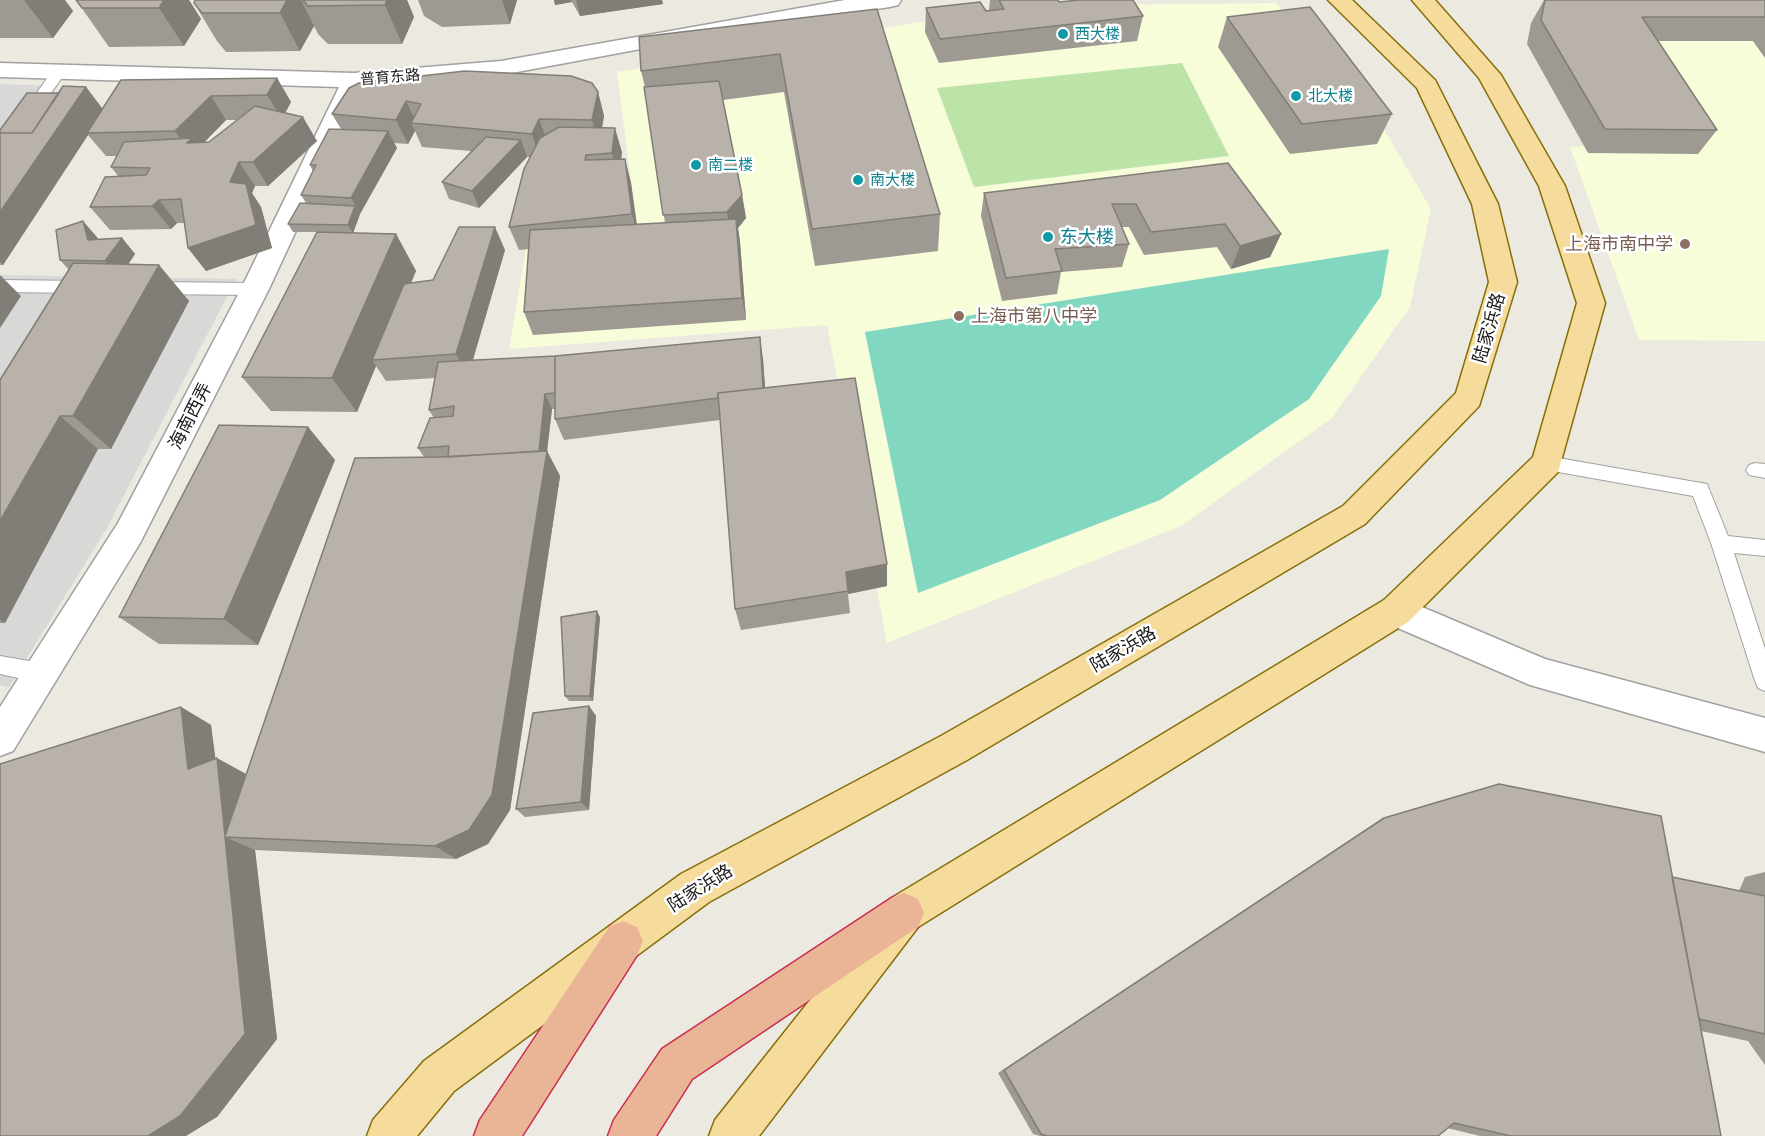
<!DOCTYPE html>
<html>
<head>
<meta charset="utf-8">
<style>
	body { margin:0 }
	canvas { display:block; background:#ece9e0 }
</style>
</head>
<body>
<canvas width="1765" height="1136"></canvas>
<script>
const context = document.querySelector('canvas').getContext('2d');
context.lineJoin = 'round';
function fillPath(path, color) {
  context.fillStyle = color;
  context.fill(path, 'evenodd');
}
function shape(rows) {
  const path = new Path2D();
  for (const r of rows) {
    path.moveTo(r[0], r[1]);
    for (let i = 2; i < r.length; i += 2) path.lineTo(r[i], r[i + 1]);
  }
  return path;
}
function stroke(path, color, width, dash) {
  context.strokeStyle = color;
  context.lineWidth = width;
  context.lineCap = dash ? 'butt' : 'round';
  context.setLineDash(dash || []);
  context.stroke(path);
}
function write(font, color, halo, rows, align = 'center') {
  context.font = font + ' Commissioner,"Noto Sans SC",sans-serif';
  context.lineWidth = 5;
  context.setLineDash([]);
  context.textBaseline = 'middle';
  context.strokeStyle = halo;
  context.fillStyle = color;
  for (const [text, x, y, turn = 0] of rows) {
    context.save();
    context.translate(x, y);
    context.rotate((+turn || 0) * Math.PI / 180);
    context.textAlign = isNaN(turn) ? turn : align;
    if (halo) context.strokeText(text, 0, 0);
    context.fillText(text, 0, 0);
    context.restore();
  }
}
const residential = shape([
	[0,84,58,86,0,167],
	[0,275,236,279,107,528,9,687,0,685]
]);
const education = shape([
	[1276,3,1382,126,1431,209,1410,307,1332,418,1181,526,887,643,827,325,509,349,526,249,638,237,617,72,1017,6],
	[1590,5,1765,6,1765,341,1639,340,1570,147,1679,142]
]);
const grass = shape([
	[1182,63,1229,156,974,187,937,88]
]);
const pitch = shape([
	[1389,249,1381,296,1309,399,1160,500,918,593,865,332]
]);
const service = shape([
	[59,68,66,72,5,157,0,159,0,143,54,69,59,68],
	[0,280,84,281,92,287,84,293,0,292,0,280],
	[153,282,255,283,263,289,255,295,153,294,145,288,153,282],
	[1547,456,1707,484,1728,536,1765,540,1765,556,1734,553,1765,649,1765,691,1758,688,1755,681,1711,543,1693,496,1547,470,1541,468,1538,463,1541,458,1547,456],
	[1755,463,1765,464,1765,478,1749,475,1746,470,1749,465,1755,463],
	[0,656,41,663,48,666,51,673,48,680,41,683,0,674,0,656]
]);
const minor = shape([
	[845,0,901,0,898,5,890,7,775,24,501,75,363,86,269,289,140,543,13,751,0,756,0,707,118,523,241,289,339,87,0,77,0,63,354,73,501,61,845,0],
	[1396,596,1545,659,1765,718,1765,752,1530,685,1384,622,1379,611,1384,600,1396,596]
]);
const primary = shape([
	[1328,0,1352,0,1435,80,1498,204,1517,282,1479,406,1365,524,967,760,709,902,454,1091,417,1136,367,1136,373,1120,424,1061,681,874,941,736,1343,506,1456,393,1489,282,1472,204,1417,88,1328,0],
	[1412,0,1435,0,1501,75,1565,186,1605,303,1558,472,1408,622,918,927,759,1136,709,1136,715,1120,890,899,1384,600,1533,457,1577,303,1539,186,1479,78,1412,0]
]);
const trunk = shape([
	[904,893,918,899,924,913,918,927,692,1079,656,1136,608,1136,614,1120,662,1049,890,899,904,893],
	[623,921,637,927,643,941,637,955,522,1136,474,1136,480,1120,609,927,623,921]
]);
const wall = shape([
	[0,0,65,0,73,11,53,38,0,38],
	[76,0,189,0,201,19,184,46,109,47],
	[195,0,407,0,414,17,402,44,328,44,318,34,314,26,300,51,226,52,217,41,194,3],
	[418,0,517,0,510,24,442,27,424,16],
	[554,0,662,0,663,4,580,16,572,2,555,5],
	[990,0,1058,0,1059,2,1143,16,1137,41,939,63,925,32,926,8,989,10],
	[1544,0,1765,0,1765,58,1753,41,1658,41,1717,130,1698,154,1588,153,1527,44,1531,23],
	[877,9,940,214,938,251,815,266,784,92,723,100,742,195,746,218,738,228,740,242,746,320,533,335,524,312,529,249,519,250,509,227,530,157,527,157,479,208,449,199,442,182,471,151,422,147,415,131,408,144,394,143,397,148,360,214,353,233,396,234,416,271,411,283,433,280,505,250,473,360,763,359,765,388,887,586,848,594,850,613,741,630,735,609,720,420,564,440,555,419,555,409,552,409,547,451,560,476,510,810,488,844,456,859,255,850,277,1039,217,1117,181,707,211,725,215,758,246,774,424,457,418,448,434,418,429,410,435,378,386,381,376,366,357,412,271,411,242,377,317,232,293,232,288,224,306,203,301,195,313,171,310,165,341,129,332,114,349,88,598,92,604,116,602,128,622,152,621,159,625,159,631,183,637,224,665,223,645,87,641,71],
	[1227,17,1392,114,1377,144,1290,154,1218,47],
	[277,78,291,102,285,113,317,141,268,186,255,186,252,193,261,207,272,248,206,271,188,248,184,223,177,223,171,229,110,230,90,207,119,177,111,167,117,156,106,156,88,135,3,265,0,265,0,130,59,93,86,87,102,108],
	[226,120,237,120,209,142,204,142],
	[1228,163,1281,234,1270,257,1231,269,1217,247,1144,255,1129,227,1121,227,1129,244,1122,267,1061,272,1057,294,1002,301,981,216,984,193],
	[97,237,98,239,122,238,135,254,128,264,159,265,189,301,111,449,98,449,5,623,0,623,0,380,69,270,60,260],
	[308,427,335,460,258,645,159,644,119,617],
	[600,617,593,701,569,701,565,696],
	[589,706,596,716,589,810,525,817,516,809],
	[1384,818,1739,891,1745,877,1765,872,1765,1065,1748,1041,1701,1031,1721,1136,1480,1136,1447,1128,1438,1136,1040,1136,1033,1134,998,1073,1361,833]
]);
const shadedWall = shape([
	[24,0,65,0,73,11,53,38],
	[157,0,189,0,201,19,184,46,159,8],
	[270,0,301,0,314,26,300,51,280,13],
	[375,0,407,0,414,17,402,44,385,5],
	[502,0,517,0,510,24],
	[554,0,571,0,572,2,555,5],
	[576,0,662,0,663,4,580,16],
	[277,78,291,102,282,119,267,95],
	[86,87,104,111,87,133,88,135,3,265,0,261,0,212],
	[598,92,604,116,599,144,592,120],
	[211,96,226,120,192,155,175,131],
	[406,101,417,123,411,123,415,131,408,144,396,120],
	[303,117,317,141,268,186,253,162],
	[539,119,548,143,540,158,532,134],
	[615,128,622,152,619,177,612,153],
	[388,131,397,148,360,214,351,198],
	[521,140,527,157,479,208,472,191],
	[625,159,631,183,638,237,632,214],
	[239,162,255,186,252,193,261,207,272,248,206,271,188,248,230,182],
	[742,195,746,218,738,228,740,242,746,320,727,212],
	[159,200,177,223,171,229,152,206],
	[355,206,360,214,353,233,348,225],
	[83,221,97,237,103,256,88,240],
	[495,227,505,250,468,376,456,354],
	[396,234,416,271,379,359,372,360,376,366,357,412,332,378],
	[1281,234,1270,257,1231,269,1240,246],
	[122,238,135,254,120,277,105,261],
	[159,265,189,301,111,449,73,416],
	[0,275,21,296,0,328],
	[760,337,763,359,767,414,763,393],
	[545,394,552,409,547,451,560,476,510,810,488,844,456,859,435,846,537,462],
	[60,416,98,449,5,623,0,620,0,521],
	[308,427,335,460,258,645,224,619],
	[887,564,887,586,848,594,846,572],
	[597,611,600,617,593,701,590,696],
	[589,706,596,716,589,810,581,802],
	[181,707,211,725,219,785,188,769],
	[217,758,246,774,225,836],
	[225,837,255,850,277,1039,217,1117,186,1136,148,1136]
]);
const building = shape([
	[76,0,164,0,159,8,82,8,76,0],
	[195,0,287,0,280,13,202,13,194,3,195,0],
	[303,0,387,0,385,5,308,6,303,0],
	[999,0,1058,0,1059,2,1079,0,1133,0,1143,16,940,39,926,8,980,2,986,11,1004,9,999,0],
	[1545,0,1765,0,1765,17,1642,17,1717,130,1605,129,1541,20,1545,0],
	[1310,7,1392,114,1302,124,1227,17,1310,7],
	[877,9,940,214,812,229,780,54,641,71,639,37,877,9],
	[465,71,571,76,592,83,598,92,592,120,539,119,532,134,411,123,421,104,406,101,396,120,332,114,349,88,359,83,465,71],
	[277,78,267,95,211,96,175,131,87,133,121,80,277,78],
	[719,81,742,195,727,212,663,215,644,87,719,81],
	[63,86,86,87,0,212,0,133,32,133,63,86],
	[27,93,59,93,32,133,0,133,0,130,27,93],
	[255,106,303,117,253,162,239,162,230,182,246,184,256,225,188,248,181,199,159,200,152,206,90,207,105,177,146,175,150,168,111,167,124,142,192,138,187,143,209,142,255,106],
	[559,127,615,128,612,153,586,155,585,160,625,159,632,214,509,227,524,169,540,138,559,127],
	[329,129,388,131,351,198,301,195,316,165,310,165,329,129],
	[486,137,521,140,472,191,442,182,486,137],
	[1228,163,1281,234,1240,246,1225,224,1151,232,1136,204,1112,204,1129,244,1055,249,1062,271,1006,278,984,193,1228,163],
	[300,203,355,206,348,225,288,224,300,203],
	[736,219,742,298,524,312,530,230,736,219],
	[83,221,88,240,122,238,105,261,60,260,56,230,83,221],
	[459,227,495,227,456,354,372,360,404,284,433,280,459,227],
	[317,232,396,234,332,378,242,377,317,232],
	[73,263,159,265,73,416,60,416,0,521,0,380,73,263],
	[760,337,763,388,718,393,718,398,555,419,555,356,760,337],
	[555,356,555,393,545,394,539,451,448,457,449,446,418,448,430,418,453,416,454,406,429,410,438,362,555,356],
	[855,378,887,564,846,572,848,591,735,609,718,393,855,378],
	[219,425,308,427,224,619,119,617,219,425],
	[547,451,492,795,469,830,435,846,225,837,245,1034,180,1116,148,1136,0,1136,0,764,181,707,188,769,217,758,225,836,355,458,439,457,547,451],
	[597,611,590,696,565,696,561,617,597,611],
	[589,706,581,802,516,809,533,713,589,706],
	[1499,784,1661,816,1721,1136,1511,1136,1454,1123,1438,1136,1047,1136,1041,1134,1004,1070,1384,818,1499,784],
	[1672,877,1765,896,1765,1034,1699,1019,1672,877]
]);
const markers = [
	[1063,34,6,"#0f9aa8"],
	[1296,96,6,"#0f9aa8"],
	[696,165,6,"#0f9aa8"],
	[858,180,6,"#0f9aa8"],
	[1048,237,6,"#0f9aa8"],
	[1685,244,6,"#8d6e63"],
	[959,316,6,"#8d6e63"]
];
const farCulturenames = [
	["西大楼",1075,34],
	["北大楼",1308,96],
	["南二楼",708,165],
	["南大楼",870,180]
];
const farStreetnames = [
	["普育东路",390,77,-5]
];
const cultureNames = [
	["东大楼",1060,237]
];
const educationNames = [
	["上海市南中学",1673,244],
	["上海市第八中学",971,316,"left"]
];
const streetNames = [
	["陆家浜路",1489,328,-74],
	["海南西弄",190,416,-63],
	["陆家浜路",1123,649,-30],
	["陆家浜路",700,888,-32]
];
fillPath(residential, '#d8d8d7');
fillPath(education, '#f7fcd9');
fillPath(grass, '#bde4a8');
fillPath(pitch, '#82d7c1');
stroke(service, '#a1a1a1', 2);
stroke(minor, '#a1a1a1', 3);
stroke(primary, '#876f09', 3);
stroke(trunk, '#c92e4e', 3);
fillPath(service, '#fff');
fillPath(minor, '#fff');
fillPath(primary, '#f5db9c');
fillPath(trunk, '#eab496');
fillPath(wall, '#9e9992');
fillPath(shadedWall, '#817d77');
fillPath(building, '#b8b2aa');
stroke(building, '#817d77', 1.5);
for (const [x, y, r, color] of markers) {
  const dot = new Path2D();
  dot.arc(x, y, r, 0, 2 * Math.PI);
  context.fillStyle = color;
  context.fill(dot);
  stroke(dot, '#fff', 2);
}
write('15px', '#0d838f', '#fff', farCulturenames, 'left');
write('15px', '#1a1a1a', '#fff', farStreetnames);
write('18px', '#0d838f', '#fff', cultureNames, 'left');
write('18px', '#785e54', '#fff', educationNames, 'right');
write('18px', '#1a1a1a', '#fff', streetNames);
</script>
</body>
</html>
